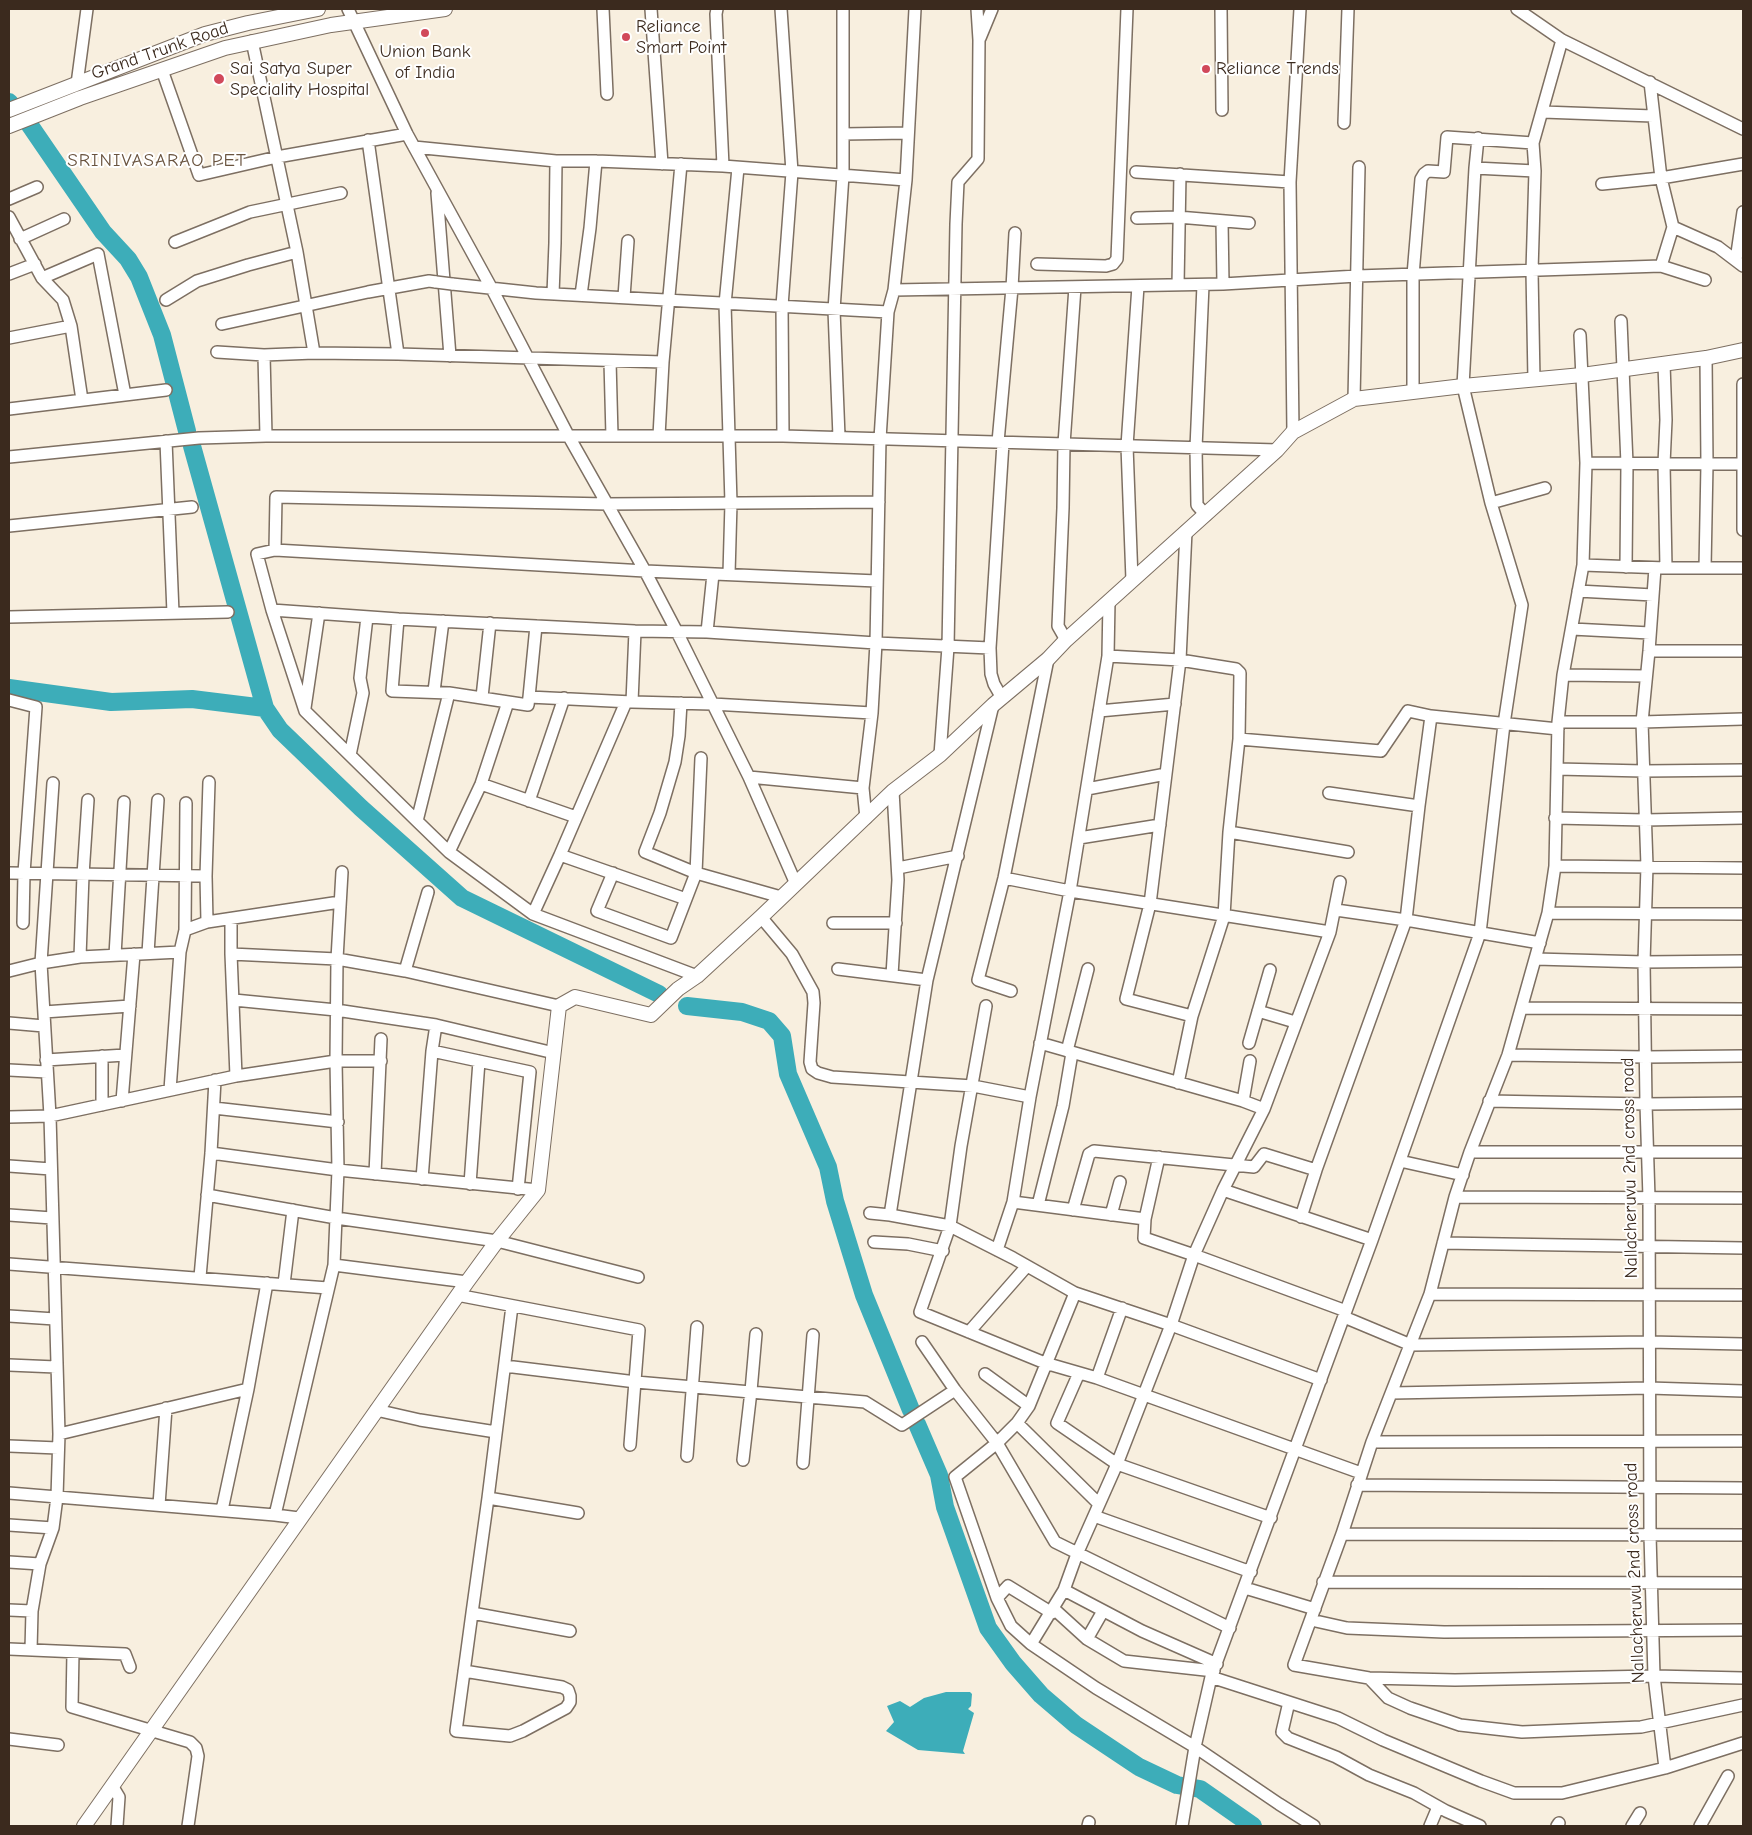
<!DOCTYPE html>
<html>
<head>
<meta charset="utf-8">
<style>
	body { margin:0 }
	#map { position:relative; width:1752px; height:1835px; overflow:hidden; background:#f8efdf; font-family:"Comic Neue",sans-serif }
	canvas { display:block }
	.frame { position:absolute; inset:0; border:10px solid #3b2a1e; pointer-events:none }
</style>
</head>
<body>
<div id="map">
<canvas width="1752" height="1835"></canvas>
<div class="frame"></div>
</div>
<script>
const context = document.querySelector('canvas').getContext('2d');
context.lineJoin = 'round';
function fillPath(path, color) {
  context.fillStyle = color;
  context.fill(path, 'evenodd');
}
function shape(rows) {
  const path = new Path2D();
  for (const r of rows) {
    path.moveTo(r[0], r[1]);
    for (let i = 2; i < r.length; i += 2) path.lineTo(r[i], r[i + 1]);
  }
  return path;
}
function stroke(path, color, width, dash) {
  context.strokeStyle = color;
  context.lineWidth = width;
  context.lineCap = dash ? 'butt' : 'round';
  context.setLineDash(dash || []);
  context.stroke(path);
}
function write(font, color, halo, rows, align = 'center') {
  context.font = font + ' "Comic Neue",sans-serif';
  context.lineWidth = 4;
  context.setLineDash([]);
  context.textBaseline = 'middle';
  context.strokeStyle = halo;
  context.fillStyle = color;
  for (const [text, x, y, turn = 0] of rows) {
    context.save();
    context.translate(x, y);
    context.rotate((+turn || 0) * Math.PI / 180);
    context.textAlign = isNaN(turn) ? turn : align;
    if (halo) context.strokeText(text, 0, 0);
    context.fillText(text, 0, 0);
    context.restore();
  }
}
const water = shape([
	[946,1692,970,1692,972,1694,971,1706,968,1709,974,1713,963,1751,965,1754,918,1750,886,1731,894,1722,887,1706,900,1701,910,1707,924,1698]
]);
const river = shape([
	[9,102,29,124,103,232,128,259,139,277,162,335,187,431],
	[192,446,265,708,280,730,361,808,462,898,659,994],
	[9,688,111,702,192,699,265,708],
	[687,1006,742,1012,769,1021,782,1036,788,1074,828,1167,835,1201,864,1295,911,1410],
	[917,1424,939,1475,945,1507,988,1628,1013,1663,1041,1695,1076,1725,1139,1767,1177,1785,1200,1789,1253,1826]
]);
const minor = shape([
	[348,9,407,134,492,289,568,435,645,571,677,632,749,777,796,884],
	[603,9,607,94],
	[651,9,662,164],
	[717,9,716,14,723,166],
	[781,9,792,172,782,306,783,436],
	[1221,9,1222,110],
	[1517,9,1562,40,1743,129],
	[980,38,992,9],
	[252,41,297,252,314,353],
	[162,70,199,175,277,157,407,134],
	[1650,82,1661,178,1673,227,1718,247,1743,266],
	[77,84,87,9],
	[1543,112,1653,116],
	[1344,123,1348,9],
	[843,134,908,133],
	[368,140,398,354],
	[414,147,556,161,596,161,723,166,906,180],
	[1475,168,1535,171],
	[1136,172,1290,182],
	[1602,184,1661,178,1743,164],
	[437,193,450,356],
	[9,199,37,187],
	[9,217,42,278,63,300,71,326,82,400],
	[1137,218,1178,217,1249,223],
	[1222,221,1223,284],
	[20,239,64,219],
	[175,242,250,212,341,193],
	[1736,260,1743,212],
	[1037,264,1106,266,1113,264,1117,259,1127,9],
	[1661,266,1673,227],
	[9,274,35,264],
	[42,278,98,254,125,395],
	[452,284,536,293,888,312],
	[1178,285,1180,174],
	[1203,285,1196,448,1197,505,1206,515],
	[894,290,1223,284,1357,276,1661,266,1705,280],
	[553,294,555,243,556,161],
	[581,295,590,228,596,161],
	[624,297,628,241],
	[166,300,197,281,248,265,297,252],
	[1621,321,1627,464,1626,567],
	[222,324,368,292,429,281,436,282],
	[1580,335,1586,463,1583,565,1563,675,1558,722,1555,866,1548,913,1508,1055,1470,1152,1455,1197,1430,1294,1372,1442,1342,1534,1294,1665,1369,1678,1455,1680,1654,1676,1743,1678],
	[9,338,71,326],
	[217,352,264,355,314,353,398,354,663,362],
	[264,355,266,436],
	[610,361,612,436],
	[1664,364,1666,420,1664,464,1666,568],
	[1534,380,1532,271,1535,171,1533,143,1562,40],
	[1743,384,1743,530],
	[1413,392,1413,275,1421,179,1424,174,1428,171,1444,172,1447,137,1533,143],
	[1354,399,1359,167],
	[9,409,166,390],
	[1293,432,1290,182,1300,9],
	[659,436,663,362,681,164],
	[839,437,834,310,843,175,843,9],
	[166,441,173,613],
	[998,442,1012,288,1015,233],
	[9,457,199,438,266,436,783,436,1277,450],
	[1586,463,1743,464],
	[1491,503,1545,488],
	[9,526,192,507],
	[1186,531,1180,660,1150,904,1126,999,1192,1016],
	[275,550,276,497,607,504,879,502],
	[1583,565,1666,568,1743,568],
	[1655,568,1649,651,1642,722,1647,866,1644,962,1646,1104,1649,1198,1650,1535,1654,1676,1665,1768],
	[1705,568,1707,464,1706,358],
	[729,574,731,503,725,304,738,168],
	[1132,580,1127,446,1138,286],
	[1578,591,1653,595],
	[272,610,398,619,635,631,707,632,876,643,990,648,1003,443],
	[9,617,228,612],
	[398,619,392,691,449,693,528,705,529,697],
	[536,626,529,697,632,702,712,704,872,713],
	[1572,629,1650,633],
	[707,632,713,574],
	[1066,640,1058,626,1063,508,1064,444,1075,287],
	[990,648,991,674,994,684,1002,698],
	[1649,651,1743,651],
	[1108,656,1180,660,1236,669,1240,673,1239,739,1229,832,1224,916,1192,1016,1178,1083],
	[1563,675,1646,676],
	[434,691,443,621],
	[482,697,490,623],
	[9,700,36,707,24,873,23,923],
	[626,702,560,855,686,899],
	[632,702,635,631],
	[681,703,679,736,675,762,660,813,645,852,696,873,781,897],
	[305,708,319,613],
	[1099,711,1175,704],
	[1558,722,1642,722,1743,719],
	[1239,739,1381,751,1408,711,1431,716],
	[350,755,363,693,360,678,367,617],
	[940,755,948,647,956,224,958,182,978,159,979,40,977,9],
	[1557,769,1644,771,1743,770],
	[749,777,863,788],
	[481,784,576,817],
	[1087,789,1166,774],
	[1329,793,1419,806],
	[529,801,564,698],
	[866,818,863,788,872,713,876,643,880,439,888,312,894,290,906,180,915,9],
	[1555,818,1645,820,1743,818],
	[417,821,449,693],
	[1229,832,1348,852],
	[1079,838,1160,825],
	[449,852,481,784,508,702],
	[1555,866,1743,868],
	[898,868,958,856],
	[9,873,206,876],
	[613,873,597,911,671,938,696,873,701,758],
	[1004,878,1070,891,1330,932],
	[1336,910,1406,920,1540,943],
	[1548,913,1743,914],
	[533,914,560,855],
	[761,917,792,954,813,992,814,1003,810,1062,812,1069,818,1073,832,1077,973,1086,1030,1097],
	[231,919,231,954,236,1076],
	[207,922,206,876,209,782],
	[833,923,896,923],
	[185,930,207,922,340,902],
	[148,953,158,800],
	[231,954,337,959,405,971,559,1006],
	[115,955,124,802],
	[80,957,83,875,88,800],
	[1536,959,1644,962,1743,961],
	[838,969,927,980],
	[9,971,41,963,80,957,180,952],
	[405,971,428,892],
	[892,975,898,880,893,791],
	[697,976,533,914,449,852,417,821,305,711,272,610,257,554,275,550,645,571,877,581],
	[1011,991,978,980,1004,878,1048,659],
	[234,1000,336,1010,436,1025,554,1053],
	[986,1006,961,1146,950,1226,920,1312,1045,1363,1097,1378,1361,1473],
	[1522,1008,1743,1009],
	[1258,1011,1295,1022],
	[44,1012,130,1006],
	[9,1023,44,1026],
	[1040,1043,1243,1101,1264,1109],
	[1249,1043,1270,970],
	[432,1051,530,1072,518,1189],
	[1067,1051,1088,969],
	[1508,1055,1646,1057,1743,1056],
	[46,1060,125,1055],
	[9,1070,47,1072],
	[170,1090,180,952,185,930,186,803],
	[122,1101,134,954],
	[1243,1101,1250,1061],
	[1489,1101,1646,1104,1743,1103],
	[102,1105,102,1056],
	[214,1108,338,1122],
	[9,1117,50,1116,236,1076,336,1061,381,1061],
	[1470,1152,1743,1152],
	[211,1153,338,1170,538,1190],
	[1400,1161,1463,1175],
	[9,1166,51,1169],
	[375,1174,381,1039],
	[422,1179,432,1051,436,1025],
	[470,1184,479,1061],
	[1223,1190,1372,1240],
	[207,1195,336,1218,497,1241,638,1277],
	[1455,1197,1743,1198],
	[1013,1202,1145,1219,1144,1238,1194,1255,1346,1311],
	[1038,1205,1063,1106,1072,1053],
	[1073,1210,1089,1154,1094,1151,1254,1167,1264,1154,1316,1170],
	[870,1213,890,1215,950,1226,1013,1258,1075,1293,1171,1325,1321,1380],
	[9,1215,52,1218],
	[890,1215,927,980,993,705],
	[1111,1215,1120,1182],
	[1301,1217,1316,1170,1406,920,1419,806,1431,716,1558,729],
	[1145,1219,1159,1157],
	[874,1242,908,1244,943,1251],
	[1443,1243,1743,1248],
	[997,1250,1013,1202,1030,1097,1070,891,1108,656,1109,601],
	[9,1264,328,1288],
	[334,1265,467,1282],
	[200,1277,211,1153,215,1080],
	[284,1284,293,1210],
	[1075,1293,1029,1406,1017,1423,997,1443,955,1477,997,1598,1011,1626,1031,1644,1096,1688,1195,1747,1279,1804,1314,1826],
	[1430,1294,1743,1295],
	[457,1295,639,1330,630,1445],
	[9,1316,55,1319],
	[1344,1317,1411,1345,1649,1342,1743,1344],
	[969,1332,1027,1266],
	[922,1342,955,1390,997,1443,1055,1542,1230,1628],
	[9,1365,56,1367],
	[505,1366,636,1382,865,1402,902,1425,955,1390],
	[1079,1373,1057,1423,1117,1464,1271,1518],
	[985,1374,1029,1406],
	[1097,1378,1122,1308],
	[1392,1393,1649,1388,1743,1391],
	[376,1410,420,1420,496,1432],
	[1017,1423,1099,1504],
	[59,1434,248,1389],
	[1372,1442,1743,1441],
	[9,1446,58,1448],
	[687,1456,697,1327],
	[743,1460,751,1391,756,1334],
	[803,1463,813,1335],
	[1357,1485,1743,1488],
	[9,1493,275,1515,299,1518],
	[488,1498,578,1513],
	[159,1505,166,1408],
	[222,1510,248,1389,267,1283],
	[275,1515,334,1265,338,1170,336,1061,337,959,342,872],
	[1094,1516,1251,1572],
	[9,1525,53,1528],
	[1342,1534,1743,1535],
	[9,1562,40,1564],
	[1323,1582,1743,1583],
	[1245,1588,1315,1609],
	[1064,1590,1142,1631,1217,1664],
	[997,1598,1008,1586,1052,1613],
	[1054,1609,1087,1639,1124,1661,1214,1671],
	[9,1610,32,1611],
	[472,1613,570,1631],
	[1311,1620,1347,1628,1444,1632,1743,1630],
	[1087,1639,1103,1611],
	[1031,1644,1064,1590,1077,1554,1117,1464,1171,1325,1194,1255,1223,1190,1264,1109,1330,932,1340,882],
	[9,1649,125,1654,130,1667],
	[31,1650,32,1611,40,1564,53,1528,57,1497,59,1434,50,1116,41,963,53,783],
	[73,1652,72,1707,190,1742,196,1748,198,1756,188,1826],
	[464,1671,562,1687,568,1690,570,1696,570,1702,566,1708,523,1731,510,1736,456,1731,472,1613,488,1498,512,1306],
	[1211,1677,1338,1718,1383,1740,1481,1781,1514,1793,1562,1793,1665,1768,1743,1743],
	[1369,1678,1388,1698,1410,1708,1460,1725,1522,1732,1641,1727,1743,1705],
	[1289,1702,1282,1732,1288,1738,1336,1757,1369,1775,1414,1793,1446,1811,1480,1826],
	[9,1739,58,1745],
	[113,1787,119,1797,117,1826],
	[1088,1826,1089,1822],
	[1182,1826,1195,1747,1211,1677,1372,1240,1480,933,1504,724,1522,605,1491,503,1463,386,1475,168,1478,138],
	[1430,1826,1438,1807],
	[1557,1826,1559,1823],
	[1632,1826,1640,1813],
	[1700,1826,1728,1776]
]);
const major = shape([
	[9,110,205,34,248,23,318,9],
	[9,126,80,98,225,48,331,25,445,9],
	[84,1826,467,1282,497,1241,538,1190,559,1006,575,997,651,1015,678,989,697,976,761,917,893,791,940,755,993,705,1048,659,1066,640,1277,450,1293,432,1354,399,1463,386,1582,375,1706,358,1743,350]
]);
const minorBridge = shape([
	[436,282,452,284]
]);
const markers = [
	[425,33,5,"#d1495b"],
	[626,37,5,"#d1495b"],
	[1206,69,5,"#d1495b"],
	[219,79,6,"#d1495b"]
];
const poiNames = [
	["Reliance",636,27],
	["Smart Point",636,48],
	["Union Bank",425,52,"center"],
	["of India",425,73,"center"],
	["Sai Satya Super",230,69],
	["Speciality Hospital",230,90],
	["Reliance Trends",1216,69]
];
const streetNames = [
	["Grand Trunk Road",160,51,-19],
	["Nallacheruvu 2nd cross road",1630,1168,-91],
	["Nallacheruvu 2nd cross road",1635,1573,-92]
];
const neighbourhoodNames = [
	["SRINIVASARAO PET",157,161]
];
fillPath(water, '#3dadb9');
stroke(river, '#3dadb9', 18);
stroke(minor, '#7d6f62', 14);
stroke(major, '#7d6f62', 16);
stroke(minor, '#fff', 11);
stroke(major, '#fff', 14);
stroke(minorBridge, '#7d6f62', 14, []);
stroke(minorBridge, '#fff', 11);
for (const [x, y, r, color] of markers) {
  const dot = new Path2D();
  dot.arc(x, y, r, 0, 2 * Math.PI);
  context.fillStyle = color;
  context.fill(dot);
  stroke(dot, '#fff', 2);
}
write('18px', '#3b2a1e', '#fff', poiNames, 'left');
write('18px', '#3b2a1e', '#fff', streetNames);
context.letterSpacing = '1px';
write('19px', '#6a543f', '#fff', neighbourhoodNames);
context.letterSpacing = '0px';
</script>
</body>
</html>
